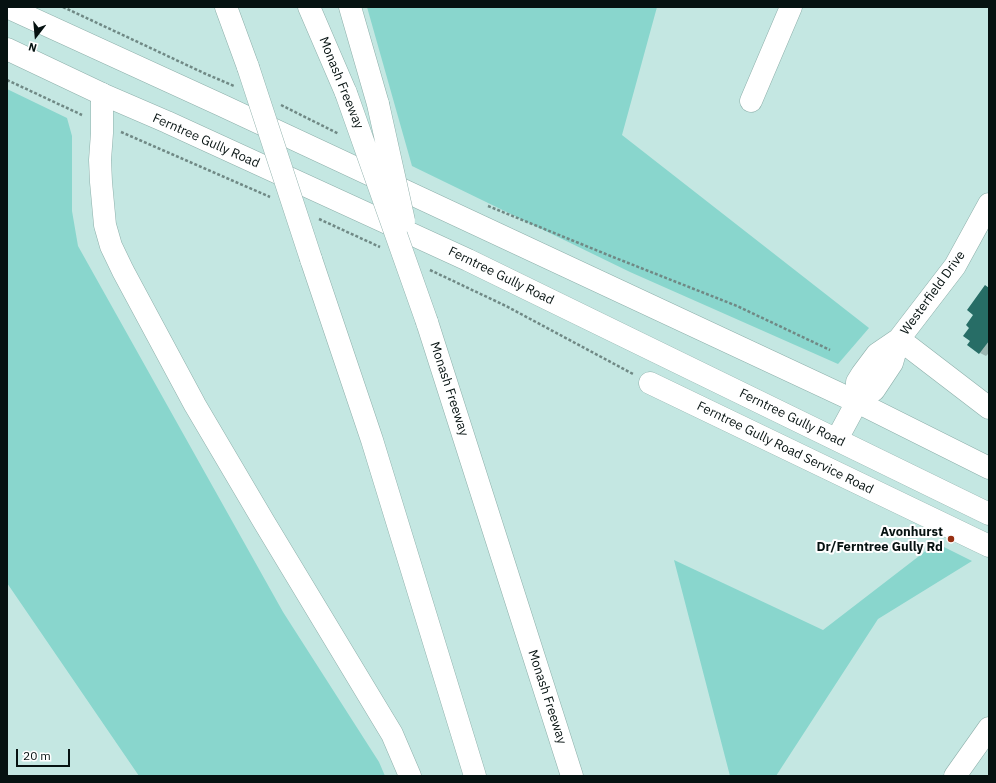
<!DOCTYPE html>
<html>
<head>
<meta charset="utf-8">
<style>
	body { margin:0 }
	#map { position:relative; width:996px; height:783px; overflow:hidden; background:#c4e7e2; font-family:"IBM Plex Sans",sans-serif }
	canvas { display:block }
	.frame { position:absolute; inset:0; border:8px solid #061211; pointer-events:none }
	.north { position:absolute; left:16px; top:16px; width:40px; height:40px; -webkit-text-stroke:3px #fff; paint-order:stroke; rotate:196deg; font-size:11px; font-weight:700; line-height:16px; text-align:center; color:#061211 }
	.north::after { content:''; display:block; margin:auto; width:14px; height:18px; background:#061211; clip-path:polygon(50% 0,100% 100%,50% 72%,0 100%) }
	.scale { position:absolute; left:16px; top:749px; width:54px; height:18px; box-sizing:border-box; border:2px solid #061211; border-top:0; padding-left:5px; font-size:12px; line-height:14px; white-space:nowrap; color:#061211; -webkit-text-stroke:3px #fff; paint-order:stroke }
</style>
</head>
<body>
<div id="map">
<canvas width="996" height="783"></canvas>
<div class="frame"></div>
<div class="north">N</div>
<div class="scale">20 m</div>
</div>
<script>
const context = document.querySelector('canvas').getContext('2d');
context.lineJoin = 'round';
function fillPath(path, color) {
  context.fillStyle = color;
  context.fill(path, 'evenodd');
}
function shape(rows) {
  const path = new Path2D();
  for (const r of rows) {
    path.moveTo(r[0], r[1]);
    for (let i = 2; i < r.length; i += 2) path.lineTo(r[i], r[i + 1]);
  }
  return path;
}
function stroke(path, color, width, dash) {
  context.strokeStyle = color;
  context.lineWidth = width;
  context.lineCap = dash ? 'butt' : 'round';
  context.setLineDash(dash || []);
  context.stroke(path);
}
function write(font, color, halo, rows, align = 'center') {
  context.font = font + ' "IBM Plex Sans",sans-serif';
  context.lineWidth = 4;
  context.setLineDash([]);
  context.textBaseline = 'middle';
  context.strokeStyle = halo;
  context.fillStyle = color;
  for (const [text, x, y, turn = 0] of rows) {
    context.save();
    context.translate(x, y);
    context.rotate((+turn || 0) * Math.PI / 180);
    context.textAlign = isNaN(turn) ? turn : align;
    if (halo) context.strokeText(text, 0, 0);
    context.fillText(text, 0, 0);
    context.restore();
  }
}
const green = shape([
	[367,7,657,7,622,135,869,328,838,364,630,272,412,166],
	[7,89,67,118,72,136,72,211,78,246,283,612,379,762,385,776,139,776,7,583],
	[936,543,972,561,878,619,776,776,730,776,674,560,823,630]
]);
const shadow = shape([
	[989,288,989,353,986,356,980,353,971,327,974,314]
]);
const building = shape([
	[985,285,989,288,989,341,979,354,967,345,970,341,963,336,969,328,966,325,973,315,967,310]
]);
const path = shape([
	[63,7,206,74,234,86],
	[7,80,82,115],
	[281,105,339,134],
	[121,132,270,197],
	[488,206,613,257,737,306,830,350],
	[319,219,380,247],
	[430,270,506,306,633,374]
]);
const minor = shape([
	[751,101,791,7],
	[899,339,989,408],
	[650,383,989,546],
	[857,402,857,382,862,374,877,354,899,339,955,266,989,204],
	[837,439,857,402,874,390,892,363,899,339],
	[955,776,989,728]
]);
const major = shape([
	[7,7,221,105,857,402,989,468],
	[7,49,102,94,167,122,468,260,989,514]
]);
const highway = shape([
	[226,7,248,67],
	[309,7,346,93],
	[350,7,378,104],
	[102,94,102,133,100,160,101,182,105,225,111,246,123,271,195,405,264,522,392,734,410,776],
	[311,259,372,440,475,776],
	[427,322,572,776]
]);
const highwayBridge = shape([
	[248,67,311,259],
	[346,93,427,322],
	[378,104,404,221]
]);
const markers = [
	[951,539,4,"#972f11"]
];
const streetNames = [
	["Monash Freeway",341,83,68],
	["Ferntree Gully Road",206,141,24],
	["Ferntree Gully Road",501,276,26],
	["Westerfield Drive",933,293,-54],
	["Monash Freeway",449,389,72],
	["Ferntree Gully Road",792,418,26],
	["Ferntree Gully Road Service Road",785,448,26],
	["Monash Freeway",547,697,72]
];
const poiNames = [
	["Avonhurst",943,532],
	["Dr/Ferntree Gully Rd",943,547]
];
fillPath(green, '#89d6cd');
fillPath(shadow, '#0003');
fillPath(building, '#276d66');
stroke(minor, '#8dafaa', 23);
stroke(major, '#8dafaa', 23);
stroke(highway, '#8dafaa', 23);
stroke(path, '#708985', 2.5, [3, 2]);
stroke(minor, '#fff', 22);
stroke(major, '#fff', 22);
stroke(highway, '#fff', 22);
stroke(highwayBridge, '#8dafaa', 23, []);
stroke(highwayBridge, '#fff', 22);
for (const [x, y, r, color] of markers) {
  const dot = new Path2D();
  dot.arc(x, y, r, 0, 2 * Math.PI);
  context.fillStyle = color;
  context.fill(dot);
  stroke(dot, '#fff', 1.5);
}
write('13px', '#061211', '#fff', streetNames);
write('bold 13px', '#061211', '#fff', poiNames, 'right');
</script>
</body>
</html>
